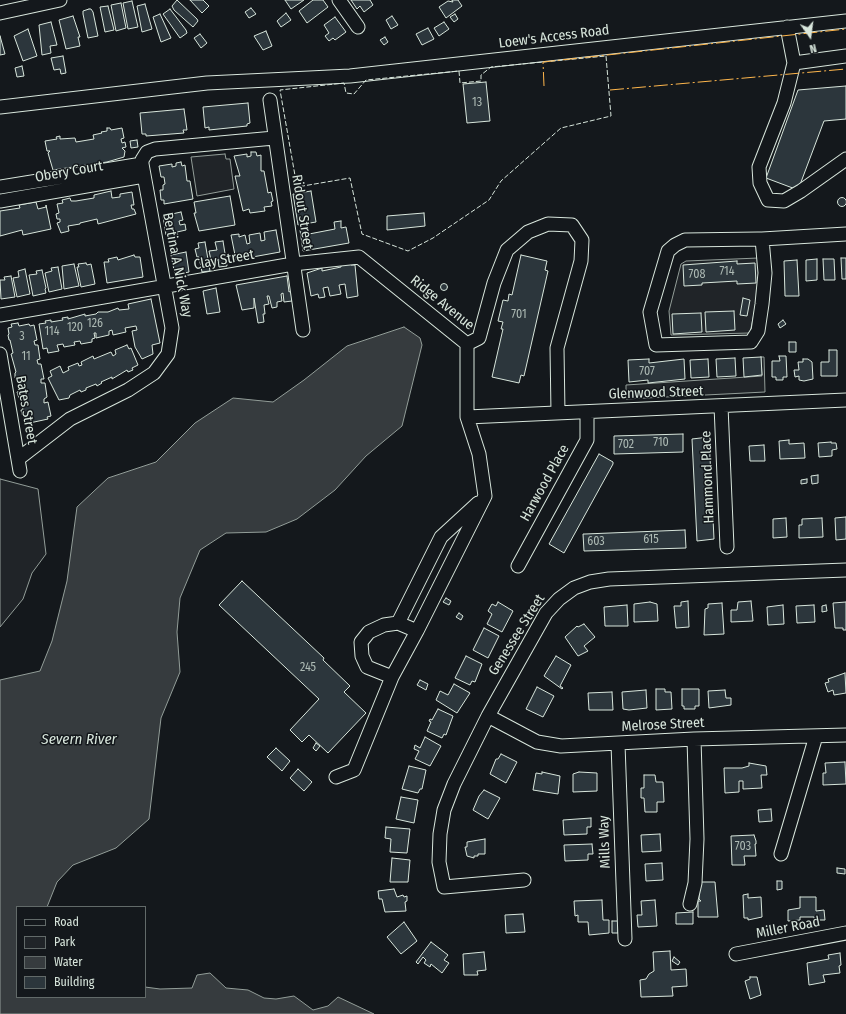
<!DOCTYPE html>
<html>
<head>
<meta charset="utf-8">
<style>
	body { margin:0 }
	#map { position:relative; width:846px; height:1014px; overflow:hidden; background:#14181c; font-family:"Fira Sans Condensed",sans-serif }
	canvas { display:block }
	.legend { position:absolute; left:16px; top:906px; width:130px; height:92px; box-sizing:border-box; background:#14181c; border:1px solid #626a69; margin:0; padding:5px 7px; list-style:none; font-size:12px; color:#d8e6dc }
	.legend li { display:flex; align-items:center; gap:8px; height:20px }
	.legend b { width:20px; border:1px solid #626a69 }
	.north { position:absolute; left:790px; top:16px; width:40px; height:40px; -webkit-text-stroke:3px #14181c; paint-order:stroke; rotate:166deg; font-size:11px; font-weight:700; line-height:16px; text-align:center; color:#d8e6dc }
	.north::after { content:''; display:block; margin:auto; width:14px; height:18px; background:#d8e6dc; clip-path:polygon(50% 0,100% 100%,50% 72%,0 100%) }
</style>
</head>
<body>
<div id="map">
<canvas width="846" height="1014"></canvas>
<ul class="legend">
<li><b style="height:5px;background:#14181c"></b>Road</li>
<li><b style="height:11px;background:#202428"></b>Park</li>
<li><b style="height:11px;background:#363b3e"></b>Water</li>
<li><b style="height:11px;background:#2c363c"></b>Building</li>
</ul>
<div class="north">N</div>
</div>
<script>
const context = document.querySelector('canvas').getContext('2d');
context.lineJoin = 'round';
function fillPath(path, color) {
  context.fillStyle = color;
  context.fill(path, 'evenodd');
}
function shape(rows) {
  const path = new Path2D();
  for (const r of rows) {
    if (r.length === 3) {
      path.moveTo(r[0] + r[2], r[1]);
      path.arc(r[0], r[1], r[2], 0, 2 * Math.PI);
      continue;
    }
    path.moveTo(r[0], r[1]);
    for (let i = 2; i < r.length; i += 2) path.lineTo(r[i], r[i + 1]);
  }
  return path;
}
function stroke(path, color, width, dash) {
  context.strokeStyle = color;
  context.lineWidth = width;
  context.lineCap = dash ? 'butt' : 'round';
  context.setLineDash(dash || []);
  context.stroke(path);
}
function write(font, color, halo, rows, align = 'center') {
  context.font = font + ' "Fira Sans Condensed",sans-serif';
  context.lineWidth = 3;
  context.setLineDash([]);
  context.textBaseline = 'middle';
  context.strokeStyle = halo;
  context.fillStyle = color;
  for (const [text, x, y, turn = 0] of rows) {
    context.save();
    context.translate(x, y);
    context.rotate((+turn || 0) * Math.PI / 180);
    context.textAlign = isNaN(turn) ? turn : align;
    if (halo) context.strokeText(text, 0, 0);
    context.fillText(text, 0, 0);
    context.restore();
  }
}
const green = shape([
	[225,154,226,159,230,159,234,189,197,196,191,157,225,154],
	[759,258,760,284,750,333,671,335,669,311,681,264,686,261,759,258],
	[761,357,764,357,765,392,626,399,626,385,762,376,761,357],
	[0,479,38,489,46,554,32,573,23,599,0,627,0,479]
]);
const water = shape([
	[404,327,420,338,422,345,402,426,366,456,335,490,297,519,266,532,226,533,200,550,180,598,177,632,180,672,161,718,149,819,116,848,73,865,57,882,47,907,17,907,17,997,145,997,145,987,160,989,192,988,197,975,210,973,226,988,248,990,264,998,276,999,294,996,313,1010,328,1006,338,997,374,1014,0,1014,0,680,40,671,52,641,67,581,77,507,108,478,156,462,195,423,233,398,273,402,304,380,347,346,404,327]
]);
const building = shape([
	[177,0,197,19,198,21,193,27,174,10,172,6,177,0],
	[190,0,203,0,209,6,202,13,190,0],
	[285,0,304,0,291,9,285,0],
	[313,0,323,0,328,7,307,23,299,11,313,0],
	[351,0,370,0,373,5,364,12,360,6,357,9,351,0],
	[452,0,458,0,462,6,446,18,439,7,448,1,453,2,452,0],
	[132,1,138,27,128,29,123,3,132,1],
	[121,3,126,28,116,31,111,5,121,3],
	[145,4,152,29,142,32,137,6,145,4],
	[108,6,114,30,105,32,100,7,108,6],
	[251,8,256,14,249,18,245,12,251,8],
	[89,9,91,9,93,12,98,36,88,38,83,14,83,11,89,9],
	[170,9,186,30,187,33,180,38,163,14,170,9],
	[286,13,291,20,281,27,277,21,286,13],
	[160,14,171,38,161,42,153,17,160,14],
	[455,14,458,19,454,22,450,17,455,14],
	[73,16,80,37,78,37,80,46,66,49,59,20,73,16],
	[392,16,398,25,391,29,386,20,392,16],
	[335,17,346,32,335,40,333,38,329,41,325,36,329,33,324,25,335,17],
	[51,22,57,45,50,46,51,53,42,55,39,25,51,22],
	[444,22,449,29,439,36,434,28,444,22],
	[428,28,434,39,422,45,416,34,428,28],
	[28,29,37,56,23,61,14,36,28,29],
	[266,31,272,46,263,50,254,36,266,31],
	[200,34,207,43,201,48,194,38,200,34],
	[0,36,5,54,0,55,0,36],
	[385,37,388,42,384,45,380,40,385,37],
	[63,56,66,73,61,74,60,69,54,70,51,58,63,56],
	[22,66,24,76,17,77,15,68,22,66],
	[486,82,490,121,467,123,463,84,486,82],
	[846,86,846,119,824,121,798,190,766,178,798,90,846,86],
	[248,103,250,123,247,124,247,126,209,130,209,127,205,128,203,107,248,103],
	[184,109,187,130,183,130,184,133,146,136,146,134,142,134,140,113,184,109],
	[107,128,110,128,111,130,122,128,124,138,121,139,122,143,125,142,126,147,122,148,125,151,124,157,107,162,53,170,48,153,50,151,47,151,45,141,57,139,56,137,60,136,60,139,75,138,76,142,94,139,93,135,102,133,101,132,107,131,107,128],
	[137,140,138,147,131,148,130,141,137,140],
	[251,152,256,152,257,156,261,155,261,171,264,171,268,193,271,192,273,201,271,202,272,206,264,207,265,211,250,213,249,209,243,211,235,176,240,176,234,156,247,154,247,157,251,156,251,152],
	[181,162,182,166,185,165,187,181,190,181,193,199,164,204,164,200,161,200,160,190,163,190,163,185,165,184,164,177,161,177,159,166,172,164,172,167,176,166,176,163,181,162],
	[111,191,112,198,120,197,120,194,132,192,134,205,131,205,132,209,134,209,136,214,98,224,97,219,80,223,80,224,68,226,69,231,61,233,57,223,60,222,60,219,57,219,56,214,59,213,57,204,63,203,62,200,70,198,71,201,76,201,94,198,94,195,111,191],
	[311,191,316,222,298,225,293,194,311,191],
	[230,196,235,225,199,231,194,213,196,213,194,202,230,196],
	[842,202,4.5],
	[36,202,38,209,46,207,46,205,51,229,23,235,22,230,0,236,0,211,20,208,19,205,36,202],
	[181,212,183,220,179,221,180,225,185,224,186,230,177,232,178,236,169,238,169,235,166,235,163,216,181,212],
	[424,213,425,226,387,230,387,216,424,213],
	[341,221,341,228,346,227,349,243,303,251,300,230,308,228,309,234,335,229,334,222,341,221],
	[276,230,280,252,236,260,231,235,239,234,239,237,245,235,247,244,250,243,249,235,260,233,261,241,265,240,264,232,276,230],
	[223,241,227,266,219,267,218,259,217,261,211,260,209,251,217,250,215,242,223,241],
	[205,242,210,271,202,272,199,257,197,257,195,249,199,248,198,243,205,242],
	[186,252,189,272,175,275,171,255,186,252],
	[134,255,135,257,140,257,143,277,107,283,104,262,109,262,108,259,117,257,118,260,134,255],
	[521,255,547,261,545,270,548,271,524,376,521,375,519,383,492,377,503,329,501,329,503,322,498,321,503,300,508,301,509,294,512,295,521,255],
	[841,258,846,258,846,279,842,279,841,258],
	[817,259,817,280,806,281,806,260,817,259],
	[823,259,834,259,835,280,824,280,823,259],
	[797,260,799,296,785,296,784,261,797,260],
	[737,261,737,264,755,263,756,283,737,284,737,281,702,283,702,285,684,286,683,265,737,261],
	[86,263,87,265,91,264,95,284,81,287,77,267,79,267,78,264,86,263],
	[351,263,351,265,355,265,358,296,347,298,345,284,339,285,341,294,330,296,328,287,323,288,325,297,319,298,318,294,311,296,307,273,322,268,322,271,341,267,341,264,351,263],
	[74,264,79,286,64,289,62,266,74,264],
	[58,267,62,289,49,292,45,273,52,271,51,268,58,267],
	[25,269,30,294,17,297,13,278,19,277,18,271,25,269],
	[42,270,46,288,45,289,46,293,33,296,29,275,37,274,36,271,42,270],
	[11,276,15,297,1,299,0,280,5,280,4,277,11,276],
	[287,276,289,292,291,291,292,301,284,302,283,293,281,294,282,301,277,302,277,307,272,308,269,296,267,296,269,304,264,305,265,314,263,314,264,322,258,323,254,298,254,308,242,310,236,285,287,276],
	[444,287,3.5],
	[216,288,220,312,207,314,203,291,216,288],
	[743,298,750,300,747,316,740,315,743,298],
	[151,299,160,343,152,345,153,354,142,359,135,347,132,331,137,330,136,326,125,328,126,332,113,335,112,330,109,331,109,335,96,338,96,333,94,333,95,338,92,339,92,342,81,344,80,341,74,342,75,345,64,347,63,344,57,345,59,351,48,353,47,348,43,349,39,324,46,323,45,321,51,320,51,322,63,320,62,318,68,317,68,319,85,314,85,316,96,314,98,312,108,312,118,308,119,310,129,309,128,304,151,299],
	[734,311,735,330,706,332,705,312,734,311],
	[701,313,702,332,673,334,672,314,701,313],
	[783,320,786,324,780,328,778,324,783,320],
	[18,323,19,326,29,324,30,326,34,325,37,340,34,341,35,345,38,345,40,359,37,360,38,364,41,364,44,379,41,379,41,383,45,383,47,397,44,399,44,403,48,402,51,416,47,417,48,419,25,424,24,416,22,415,21,410,23,410,21,397,19,398,17,392,20,391,17,378,15,378,15,373,16,372,11,354,13,353,10,340,9,340,8,335,9,334,8,328,12,327,11,324,18,323],
	[789,342,796,342,796,352,789,352,789,342],
	[127,345,129,349,131,348,138,365,132,368,133,370,128,372,127,370,112,379,112,377,101,382,102,383,97,386,96,384,86,388,86,390,81,392,80,390,70,395,69,398,59,400,48,378,52,376,50,371,60,366,63,373,69,370,68,367,78,363,79,366,82,365,81,362,93,356,94,359,111,352,113,356,116,354,115,350,127,345],
	[829,350,837,350,837,376,821,376,821,362,829,362,829,350],
	[779,356,786,356,787,377,783,377,783,380,776,380,776,377,772,377,772,361,780,361,779,356],
	[761,357,762,375,744,377,743,358,761,357],
	[735,358,736,376,717,377,716,359,735,358],
	[649,359,649,363,684,359,685,379,648,383,648,380,629,382,628,360,649,359],
	[708,359,709,377,691,378,690,360,708,359],
	[803,359,808,359,812,362,813,379,804,381,799,380,799,376,795,377,794,370,799,370,798,362,803,362,803,359],
	[683,434,683,452,614,454,614,436,683,434],
	[709,437,714,539,697,541,692,439,709,437],
	[789,440,789,444,804,443,805,458,780,459,779,441,789,440],
	[831,442,831,443,836,443,837,449,832,450,832,456,819,457,818,443,831,442],
	[764,445,765,461,750,461,749,446,764,445],
	[599,454,613,462,613,464,564,553,549,544,599,454],
	[818,475,818,483,812,484,811,476,818,475],
	[807,479,807,483,801,484,801,480,807,479],
	[846,517,846,539,836,540,835,518,846,517],
	[786,518,787,537,773,538,773,519,786,518],
	[822,518,823,537,799,538,799,525,802,525,802,519,822,518],
	[685,530,686,548,584,551,583,534,585,534,685,530],
	[242,581,324,658,323,660,350,686,344,692,366,713,328,753,309,735,302,742,290,730,319,699,219,605,242,581],
	[446,598,451,601,449,605,443,602,446,598],
	[688,601,689,627,676,628,674,606,681,606,681,602,688,601],
	[751,601,753,621,731,622,731,610,737,610,738,602,751,601],
	[498,602,513,611,502,632,487,624,492,614,488,611,492,604,496,606,498,602],
	[650,602,657,604,658,621,634,622,634,604,650,602],
	[846,602,846,630,843,630,843,628,835,628,833,603,846,602],
	[722,603,724,634,704,635,705,609,708,608,708,604,722,603],
	[627,605,628,626,605,626,604,607,627,605],
	[783,605,784,624,768,625,767,607,783,605],
	[814,605,815,622,797,623,796,606,814,605],
	[826,605,827,611,822,612,822,606,826,605],
	[459,613,463,616,461,620,456,617,459,613],
	[584,624,595,637,584,646,588,651,578,656,565,637,577,626,578,627,584,624],
	[484,628,499,636,488,658,473,650,484,628],
	[466,656,482,664,475,682,472,681,470,685,455,678,466,656],
	[556,656,571,665,560,686,563,688,562,689,544,676,556,656],
	[845,673,846,693,834,695,833,690,828,692,825,683,829,682,828,679,845,673],
	[420,680,428,684,426,690,417,685,420,680],
	[454,684,470,693,457,713,436,700,440,691,448,695,454,684],
	[537,687,554,696,543,717,526,709,537,687],
	[656,689,665,689,665,692,671,692,672,709,656,710,656,689],
	[682,689,699,689,699,706,695,706,695,709,684,709,684,706,682,706,682,689],
	[646,690,647,708,629,710,623,709,622,692,646,690],
	[725,690,726,698,731,698,731,705,709,708,708,691,725,690],
	[612,692,613,710,589,710,588,693,612,692],
	[438,709,453,716,446,735,444,734,442,738,427,731,431,722,429,721,430,719,432,720,438,709],
	[425,737,441,746,430,766,415,759,419,751,414,749,415,745,420,748,425,737],
	[316,743,320,746,316,751,313,748,316,743],
	[276,748,290,761,282,771,267,757,276,748],
	[501,754,517,762,506,783,490,774,496,759,498,759,501,754],
	[845,762,846,784,823,785,823,773,826,773,825,763,845,762],
	[749,763,766,766,767,775,761,775,762,788,743,789,743,781,739,781,739,792,725,793,724,768,742,768,749,766,749,763],
	[409,766,426,770,422,789,420,789,418,793,402,789,409,766],
	[298,769,312,782,304,791,290,778,298,769],
	[542,772,560,776,558,794,533,790,536,773,542,774,542,772],
	[579,772,597,773,597,791,573,792,573,774,579,772],
	[644,775,655,775,656,782,663,782,664,802,657,802,657,812,645,812,644,798,641,798,641,788,644,788,644,775],
	[484,790,500,798,488,819,473,810,479,796,484,790],
	[401,797,418,800,414,823,396,819,401,797],
	[771,809,772,821,759,822,758,810,771,809],
	[591,818,591,827,587,827,587,834,564,835,563,820,591,818],
	[386,827,410,829,407,853,390,852,391,839,385,838,386,827],
	[660,834,661,851,642,852,641,835,660,834],
	[754,835,756,841,756,844,755,844,756,856,744,856,745,865,732,865,731,836,754,835],
	[485,839,485,854,478,854,478,856,474,856,474,858,467,856,465,847,467,847,467,842,485,839],
	[592,844,593,854,588,854,588,860,565,861,564,845,592,844],
	[392,858,410,860,408,882,390,882,392,858],
	[662,863,663,880,646,881,645,864,662,863],
	[837,868,845,869,845,874,837,873,837,868],
	[777,881,782,881,782,889,777,890,777,881],
	[699,882,715,882,718,917,698,917,698,901,701,901,699,899,699,882],
	[394,889,397,897,403,895,404,897,407,896,407,901,405,902,406,911,385,912,382,899,379,899,378,891,394,889],
	[748,894,748,898,761,897,762,917,748,920,748,918,744,918,743,895,748,894],
	[800,897,816,897,816,911,824,910,825,920,814,920,814,917,800,917,800,920,788,921,788,910,800,908,800,897],
	[602,900,603,920,609,920,609,933,589,935,588,922,578,922,578,915,575,916,574,901,602,900],
	[655,900,657,926,638,927,637,915,642,915,641,901,655,900],
	[693,912,693,924,676,924,676,913,693,912],
	[523,914,525,932,506,933,505,915,523,914],
	[612,921,618,921,618,933,612,933,612,921],
	[404,922,417,941,401,954,387,937,404,922],
	[431,942,448,955,444,960,449,963,442,973,431,964,430,967,424,963,426,960,423,957,418,964,416,962,431,942],
	[670,951,671,970,686,969,687,986,672,987,673,996,641,997,640,980,646,979,649,974,654,971,653,952,670,951],
	[484,952,486,970,477,971,478,975,464,975,463,954,484,952],
	[840,953,841,965,839,966,840,973,823,975,825,982,809,985,807,963,829,959,828,955,840,953],
	[674,957,680,962,678,965,672,961,674,957],
	[750,977,757,977,761,995,750,999,745,981,750,979,750,977]
]);
const minor = shape([
	[339,0,358,27],
	[0,13,60,0],
	[787,27,794,63,784,103,759,167,760,183,768,200,784,201,801,191,846,159],
	[794,63,846,56],
	[270,100,303,330],
	[0,107,207,83,350,76,846,21],
	[0,187,142,164],
	[0,201,144,176],
	[762,239,765,273,762,304,758,331,751,342,656,345,650,312,668,251,675,245,685,240,758,239,762,239,846,234],
	[0,315,293,264,359,257,467,344,467,417,479,454,485,496,417,631,392,677,354,770,336,777],
	[467,344,479,338,494,283,507,250,528,232,548,224,572,225,582,240,581,261,557,348,558,413],
	[0,354,20,471],
	[721,406,727,547],
	[467,417,846,400],
	[18,459,70,419,128,390,154,373,168,354,172,328,142,164,142,160,147,152,155,149,274,138],
	[518,566,587,440,587,412],
	[398,623,441,537,478,503],
	[392,677,367,667,362,656,361,642,369,632,384,625,398,623,417,631],
	[488,716,537,742,561,746,694,739,846,735],
	[618,744,625,939],
	[781,854,816,736],
	[524,880,444,887,439,862,440,834,444,810,454,784,488,716,546,613,559,599,574,588,590,582,609,579,846,570],
	[690,904,695,883,697,839,694,739],
	[736,954,846,933]
]);
const fence = shape([
	[606,56,611,116,561,128,501,181,489,200,433,238,408,251,362,234,350,178,297,187,280,90,344,83,346,93,354,94,366,80,459,71,460,83,481,81,481,75,491,67,606,56]
]);
const power = shape([
	[544,86,543,62,846,29],
	[610,90,846,69]
]);
const numberNames = [
	["13",477,103],
	["714",727,272],
	["708",697,275],
	["701",519,315],
	["126",95,324],
	["120",75,328],
	["114",52,332],
	["3",22,337],
	["11",26,357],
	["707",647,372],
	["710",661,443],
	["702",626,445],
	["615",651,540],
	["603",596,542],
	["245",308,668],
	["703",743,847]
];
const streetNames = [
	["Loew's Access Road",554,37,-7],
	["Obery Court",69,172,-10],
	["Ridout Street",302,212,81],
	["Clay Street",224,260,-10],
	["Bertina A Nick Way",177,265,79],
	["Ridge Avenue",442,303,39],
	["Glenwood Street",656,393,-2],
	["Bates Street",26,410,80],
	["Hammond Place",708,477,-92],
	["Harwood Place",545,483,-61],
	["Genessee Street",517,635,-58],
	["Melrose Street",663,725,-3],
	["Mills Way",605,842,-92],
	["Miller Road",788,928,-11]
];
const waterNames = [
	["Severn River",79,740]
];
fillPath(green, '#202428');
stroke(green, '#939e99', 1);
fillPath(water, '#363b3e');
stroke(water, '#939e99', 1);
fillPath(building, '#2c363c');
stroke(building, '#d8e6dc', 1);
stroke(minor, '#d8e6dc', 15);
stroke(minor, '#14181c', 13);
stroke(fence, '#d8e6dc', 1, [5, 2]);
stroke(power, '#ffb74d', 1, [14, 3, 2, 3]);
write('12px', '#adbab4', null, numberNames);
write('14px', '#d8e6dc', '#14181c', streetNames);
write('italic 15px', '#d8e6dc', '#14181c', waterNames);
</script>
</body>
</html>
